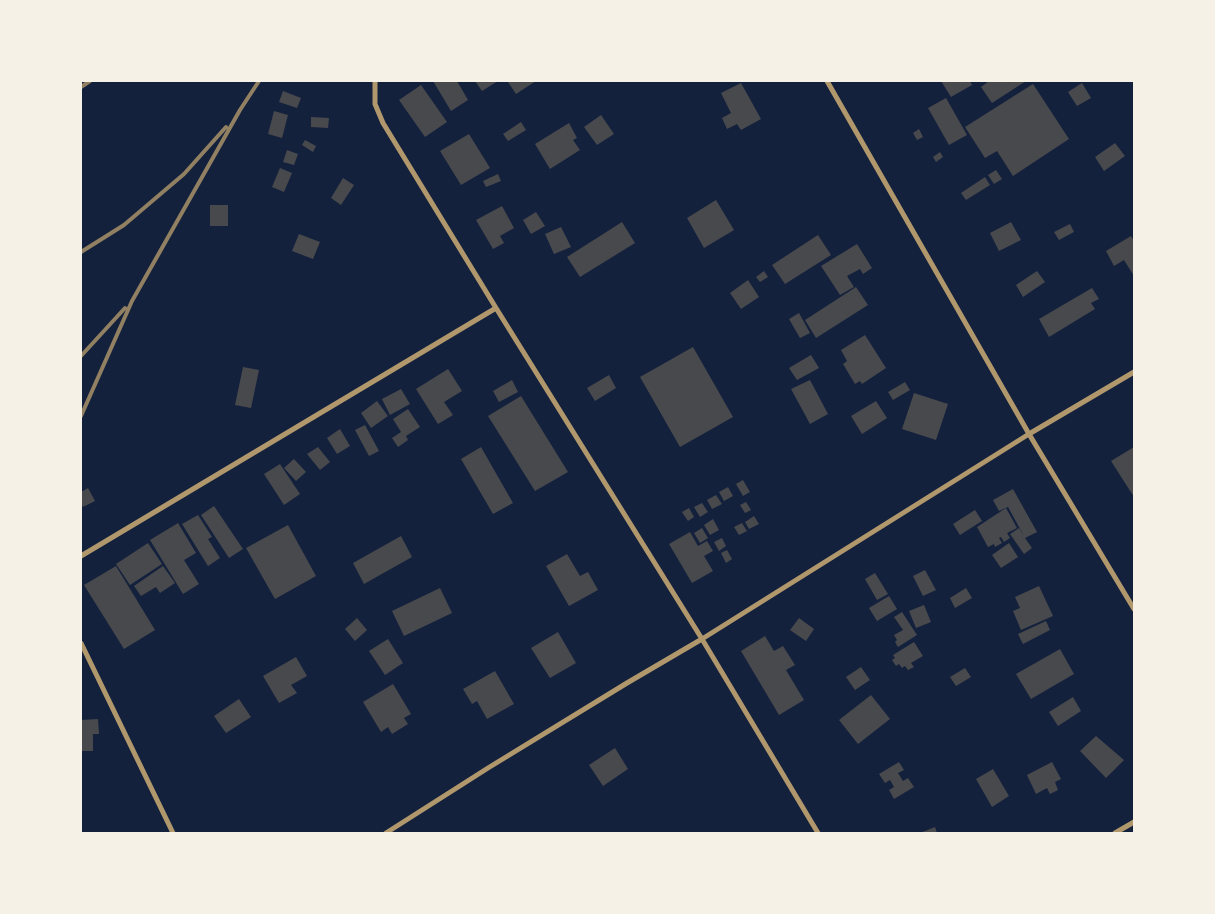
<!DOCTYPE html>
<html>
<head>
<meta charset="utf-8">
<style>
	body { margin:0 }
	#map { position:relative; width:1215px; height:914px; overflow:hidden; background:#14213d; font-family:Helvetica,sans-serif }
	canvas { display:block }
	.frame { position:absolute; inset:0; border:82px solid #f6f1e7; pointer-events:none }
</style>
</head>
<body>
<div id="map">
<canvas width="1215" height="914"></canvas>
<div class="frame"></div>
</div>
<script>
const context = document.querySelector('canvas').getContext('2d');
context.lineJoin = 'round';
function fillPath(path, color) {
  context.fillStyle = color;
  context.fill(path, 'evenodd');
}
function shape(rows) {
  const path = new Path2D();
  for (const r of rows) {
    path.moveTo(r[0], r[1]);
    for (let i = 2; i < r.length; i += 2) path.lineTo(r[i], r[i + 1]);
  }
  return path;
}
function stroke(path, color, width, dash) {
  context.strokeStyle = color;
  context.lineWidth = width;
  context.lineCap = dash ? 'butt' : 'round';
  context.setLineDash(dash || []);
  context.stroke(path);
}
const building = shape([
	[433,81,457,81,468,100,451,111],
	[475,81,498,81,482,91],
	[510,81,536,81,516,94,508,82],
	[941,81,970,81,972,85,951,97],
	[989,81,1026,81,992,103,981,87],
	[741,83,761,119,741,130,737,124,727,129,722,118,731,113,721,93],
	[1082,83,1091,98,1077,106,1068,92],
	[1033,84,1069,139,1013,176,997,151,985,158,965,127],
	[421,85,447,122,425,137,399,100],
	[283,91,301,98,297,108,279,102],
	[946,98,967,135,949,145,928,108],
	[274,111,288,115,282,138,268,134],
	[601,115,614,134,597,145,584,127],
	[311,117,329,118,328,128,311,127],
	[521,122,526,130,508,141,503,134],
	[569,123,577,138,573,140,580,150,550,169,535,144],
	[919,129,923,137,917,140,913,133],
	[469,134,490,168,461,185,440,151],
	[305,140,316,146,313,152,302,145],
	[1115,143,1125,156,1104,171,1095,157],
	[287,150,298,154,294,165,283,162],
	[940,152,943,157,936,162,933,157],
	[280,168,292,173,284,192,272,187],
	[996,170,1002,179,994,184,988,175],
	[498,174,501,181,486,187,483,181],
	[985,177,990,185,966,200,961,193],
	[343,178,354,185,341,205,331,198],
	[716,200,734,230,704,248,687,218],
	[210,205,228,205,228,226,210,226],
	[502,206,514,228,500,236,504,243,493,249,476,220],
	[536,212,545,226,531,234,523,220],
	[622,222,635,243,580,277,567,257],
	[1011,222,1021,240,999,251,990,233],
	[1070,224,1074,232,1059,240,1054,232],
	[561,227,571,247,554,254,545,234],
	[299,234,320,242,313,259,292,251],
	[818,235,831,255,785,284,772,265],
	[1131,236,1134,241,1134,276,1124,260,1114,266,1106,251],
	[857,244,872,268,863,274,860,269,847,276,854,287,840,295,821,266],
	[764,271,768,277,760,282,756,277],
	[1037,271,1045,282,1023,297,1016,285],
	[748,280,759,297,741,309,730,293],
	[856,287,868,305,816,338,805,320],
	[1092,288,1099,299,1091,303,1095,309,1049,337,1039,319],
	[799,313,810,333,800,338,789,319],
	[865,335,886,368,862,384,860,381,855,384,843,364,847,361,841,350],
	[693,347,733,417,680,447,640,377],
	[811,355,819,368,797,380,789,368],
	[243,367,259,370,251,408,235,405],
	[448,369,462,391,444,402,453,415,438,424,416,389],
	[609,375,616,388,595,401,587,388],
	[512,380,518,392,499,402,493,391],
	[810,380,828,414,810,424,791,389],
	[905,382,910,390,893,400,888,392],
	[401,389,410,404,390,415,382,399],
	[914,393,948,404,936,440,902,429],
	[521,396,568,472,535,491,488,416],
	[377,401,388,416,371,428,361,413],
	[876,401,887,418,862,434,851,416],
	[408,409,420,427,406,436,408,440,398,447,392,438,401,432,393,419],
	[365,425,379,451,369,456,355,430],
	[340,429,350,446,337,454,327,438],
	[318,447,330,462,320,470,307,454],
	[481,447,513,503,493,514,461,459],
	[1134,447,1134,497,1111,461],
	[294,459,306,472,296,481,284,468],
	[280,464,300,494,284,505,264,474],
	[743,480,750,492,743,496,736,484],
	[728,487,733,496,724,501,719,492],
	[88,488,95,501,83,507,81,503,81,492],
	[1013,489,1037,532,1025,538,1032,548,1024,554,1010,534,1019,528,1024,536,1008,507,1010,506,999,511,993,500],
	[716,495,722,504,712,509,707,500],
	[746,502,751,510,745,513,740,505],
	[702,503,708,512,700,517,694,507],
	[214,506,243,549,229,558,201,515],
	[689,508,694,517,688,521,682,512],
	[1006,508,1017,528,1007,533,1010,538,1004,542,1001,537,999,538,1002,543,995,547,994,544,988,547,977,527],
	[975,510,982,521,960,535,953,524],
	[198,515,212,537,208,539,220,558,208,566,182,524],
	[754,516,759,524,749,529,745,522],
	[713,519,719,530,710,535,704,525],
	[178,523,196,553,184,560,199,584,183,594,150,540],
	[742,523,747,531,739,535,734,527],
	[288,525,316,576,275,599,246,548],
	[702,528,708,538,700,543,694,533],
	[690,532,698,546,707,541,713,551,704,556,713,571,692,583,669,544],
	[401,536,412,557,364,584,353,563],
	[722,538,726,546,719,551,714,542],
	[148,543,162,564,130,585,116,564],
	[1009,543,1018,557,1001,568,992,555],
	[727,550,732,559,726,563,721,553],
	[567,554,580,576,588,572,598,590,569,606,546,566],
	[116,566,155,630,124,649,84,585],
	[163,566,175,583,160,593,156,587,141,596,134,586],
	[925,570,936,590,923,596,913,576],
	[875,573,888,594,877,600,865,579],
	[1039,586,1053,616,1021,630,1013,611,1020,608,1015,597],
	[440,588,452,613,404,636,392,611],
	[966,588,972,598,955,608,950,598],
	[889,596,897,609,877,621,869,608],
	[924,605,931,622,916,628,909,611],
	[902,612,917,635,898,647,895,642,897,640,894,635,903,630,894,617],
	[357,618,367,630,355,641,345,629],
	[799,618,814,629,806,641,790,630],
	[1046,621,1050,630,1023,644,1018,634],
	[558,632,576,663,550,678,531,648],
	[765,636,774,651,783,646,795,665,786,670,804,700,779,715,741,651],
	[388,639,403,663,385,675,369,651],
	[914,642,923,656,911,663,914,667,908,670,905,666,902,668,899,664,896,666,892,660,895,658,893,655],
	[1060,649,1074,674,1031,699,1016,674],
	[296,657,307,676,291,685,297,693,279,703,263,676],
	[861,667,870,680,855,690,846,677],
	[965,668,971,677,956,686,950,677],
	[495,671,514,704,487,719,477,701,472,704,463,689],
	[393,684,411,714,404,718,408,724,392,734,388,727,381,732,363,702],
	[871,695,890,719,858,744,839,720],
	[1073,697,1081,711,1058,726,1049,712],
	[239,699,251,717,226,733,214,716],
	[98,719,99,734,93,734,93,751,81,751,81,720],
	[1096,736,1124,760,1106,778,1080,751],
	[615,748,628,769,603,786,589,765],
	[899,762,904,770,898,773,903,781,908,778,914,787,894,799,889,790,894,787,890,780,885,783,879,774],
	[1052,762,1061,779,1055,782,1058,790,1050,794,1047,788,1036,794,1027,775],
	[993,769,1009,796,992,807,976,779],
	[935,827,937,833,920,833]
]);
const minor = shape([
	[375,81,375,104,383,123,496,308,702,639,818,833],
	[827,81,1029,434,1134,609],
	[81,556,496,308],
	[81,643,173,833],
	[386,833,488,768,627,683,702,639,1029,434,1134,372],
	[1115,833,1134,822]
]);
const rail = shape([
	[81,87,90,81],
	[81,252,124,225,184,174,226,127],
	[81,356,125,308],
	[81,416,132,301,240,110,259,81]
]);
fillPath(building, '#48494c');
stroke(minor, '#b1986c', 5);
stroke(rail, '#918062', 4);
</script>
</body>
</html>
